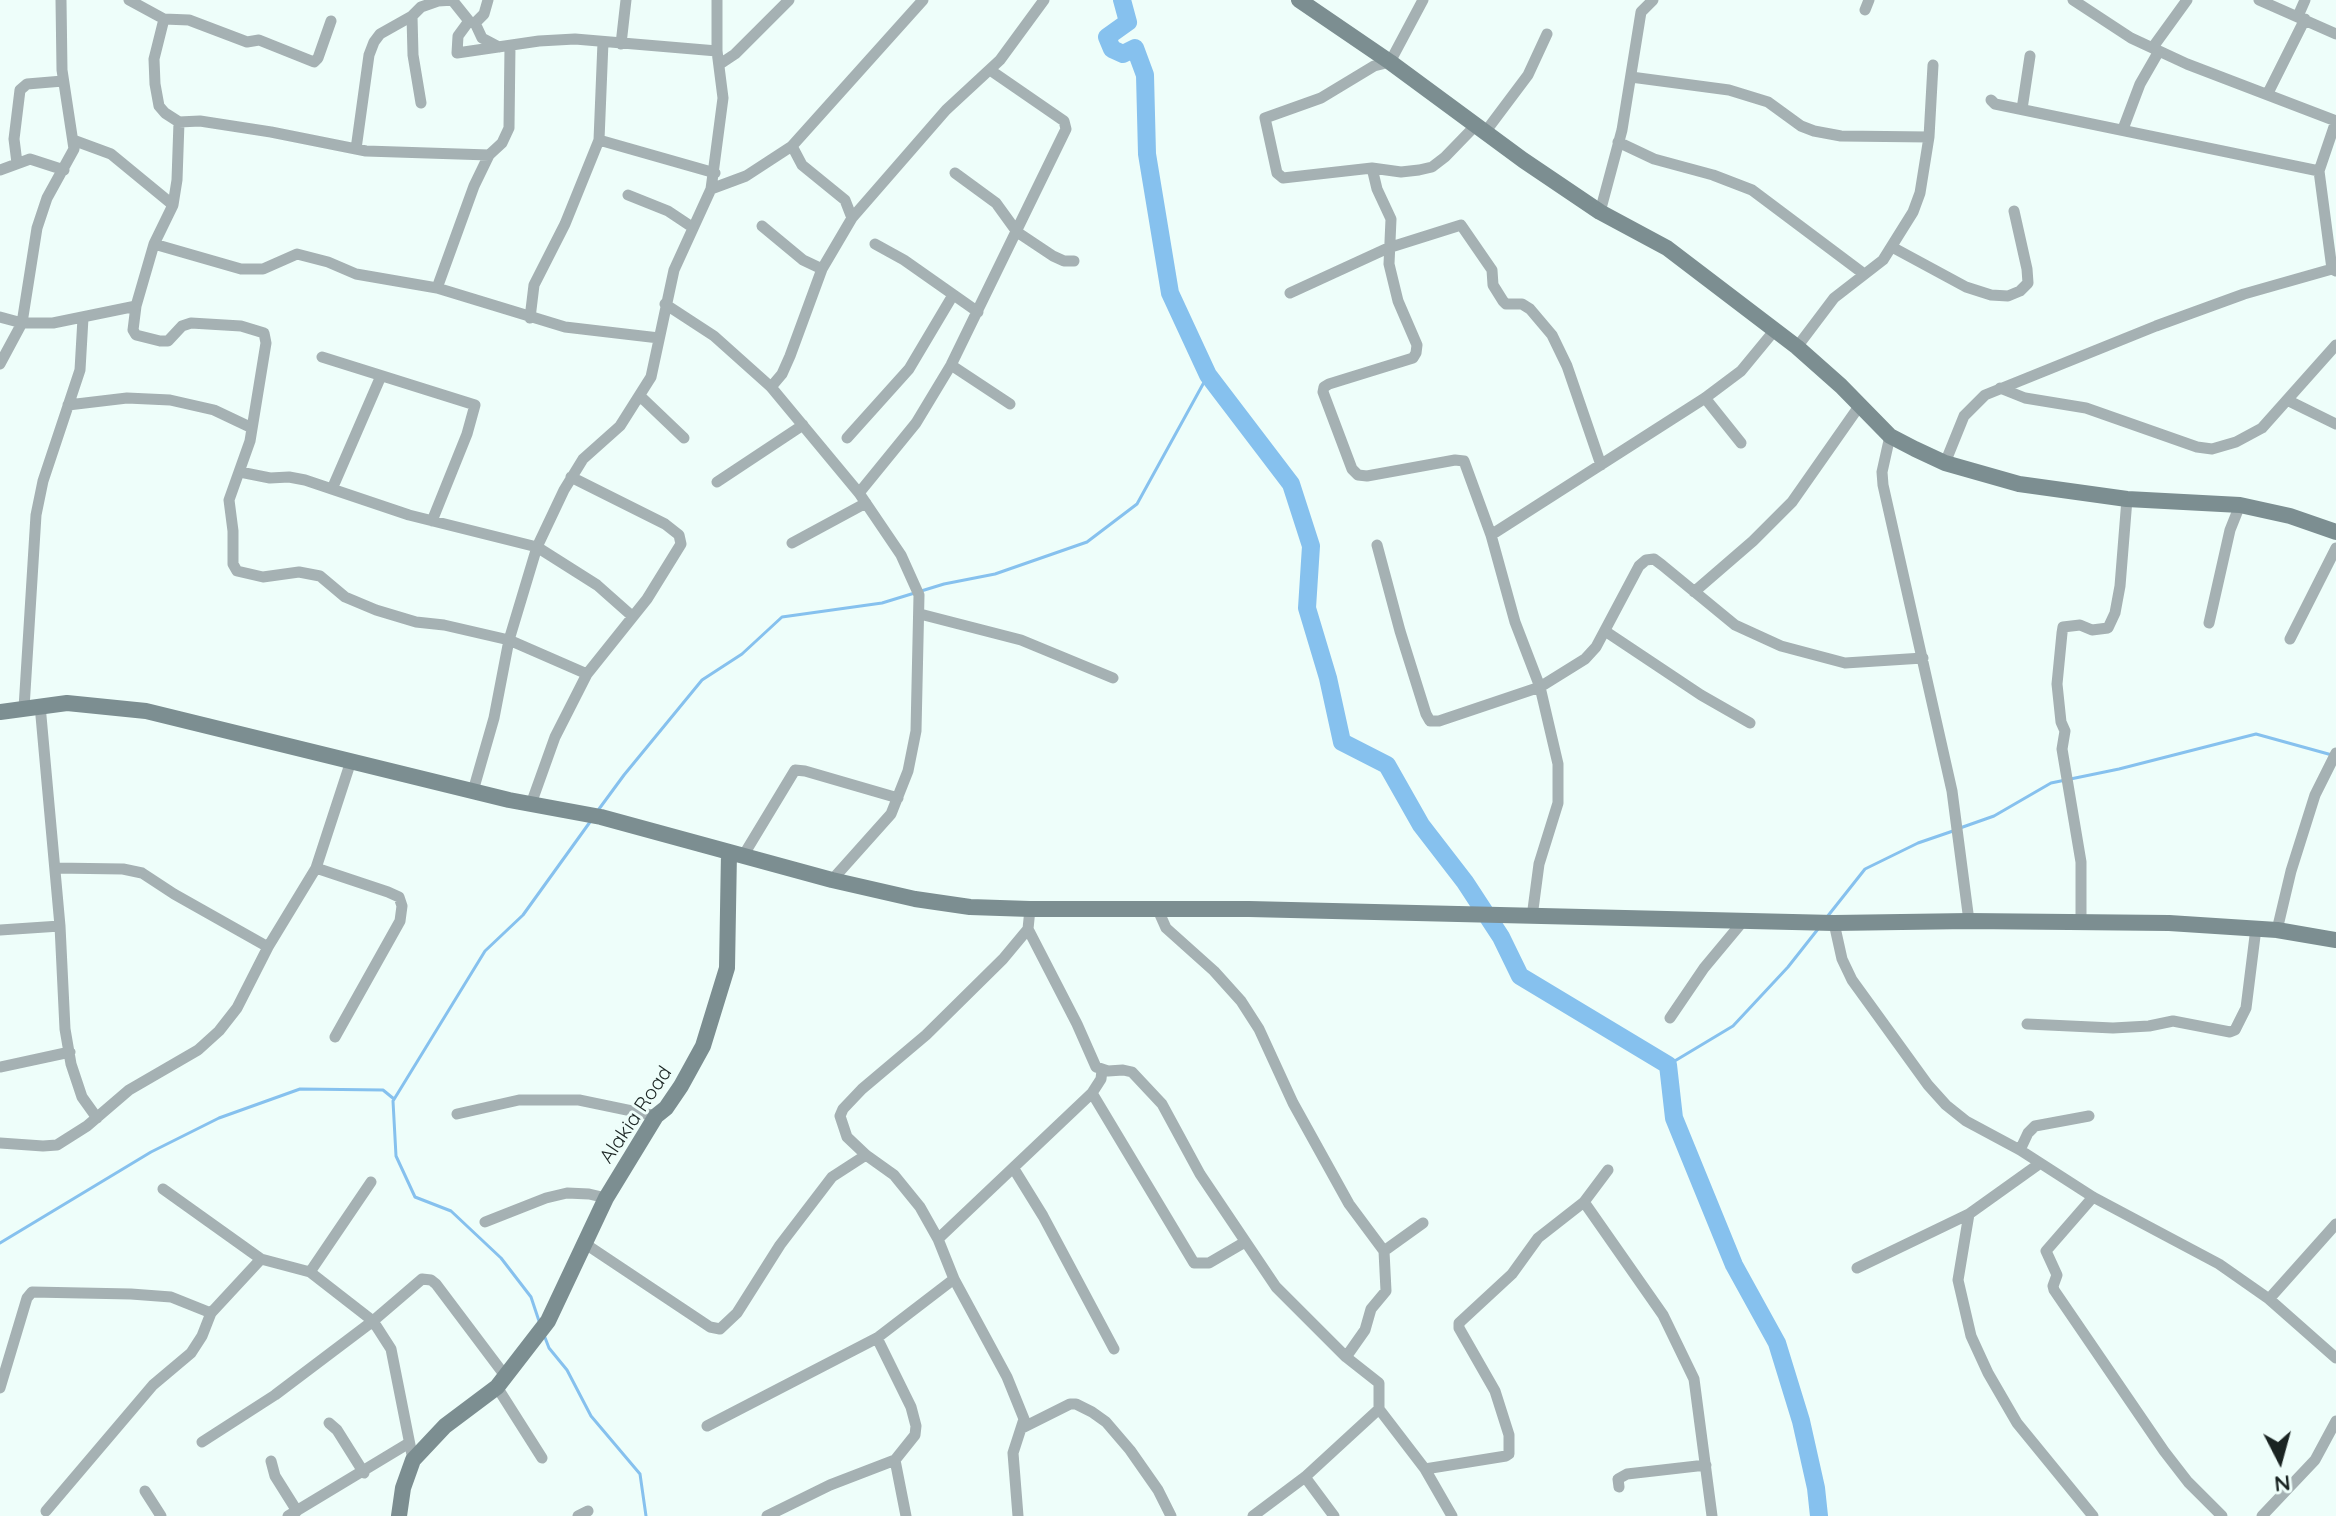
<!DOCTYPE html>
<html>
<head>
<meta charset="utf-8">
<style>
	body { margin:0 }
	#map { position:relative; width:2336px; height:1516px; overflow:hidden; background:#eefefa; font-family:Quicksand,sans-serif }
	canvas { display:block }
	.north { position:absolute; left:2240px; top:1420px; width:80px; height:80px; -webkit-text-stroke:6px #eefefa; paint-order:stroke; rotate:174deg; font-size:22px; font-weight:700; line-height:32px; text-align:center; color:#1a2422 }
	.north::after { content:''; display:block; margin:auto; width:28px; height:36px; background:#1a2422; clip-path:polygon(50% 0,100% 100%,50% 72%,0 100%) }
</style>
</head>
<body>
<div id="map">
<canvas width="2336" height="1516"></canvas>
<div class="north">N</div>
</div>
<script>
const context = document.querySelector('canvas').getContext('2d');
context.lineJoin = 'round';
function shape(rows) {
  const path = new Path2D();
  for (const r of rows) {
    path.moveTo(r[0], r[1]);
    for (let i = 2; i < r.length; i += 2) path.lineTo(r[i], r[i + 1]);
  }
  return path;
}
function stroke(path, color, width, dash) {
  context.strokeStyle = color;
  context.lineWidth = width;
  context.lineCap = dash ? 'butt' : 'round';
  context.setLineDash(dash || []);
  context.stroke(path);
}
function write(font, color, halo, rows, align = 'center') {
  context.font = font + ' Quicksand,sans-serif';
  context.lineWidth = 6;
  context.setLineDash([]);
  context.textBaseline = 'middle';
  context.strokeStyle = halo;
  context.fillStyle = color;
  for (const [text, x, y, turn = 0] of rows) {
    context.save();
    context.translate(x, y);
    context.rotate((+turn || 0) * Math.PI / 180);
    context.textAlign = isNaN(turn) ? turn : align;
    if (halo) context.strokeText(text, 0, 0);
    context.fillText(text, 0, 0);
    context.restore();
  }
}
const stream = shape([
	[599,809,624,775,702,680,742,654,782,617,882,603,944,584,995,574,1087,542,1137,504,1208,375],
	[1960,828,1994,816,2051,783,2119,769,2256,734,2332,755],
	[1827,917,1865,869,1918,843,1953,831],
	[1668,1065,1733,1026,1788,967,1818,929],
	[0,1243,151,1152,219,1118,300,1089,383,1090,394,1099],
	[539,1321,531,1297,501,1258,451,1211,415,1197,396,1156,393,1101,485,951,523,915,590,822],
	[544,1335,549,1348,567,1370,591,1416,640,1474,646,1516]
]);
const river = shape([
	[1122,0,1128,22,1107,37,1112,49,1123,54,1135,48,1145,75,1147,154,1170,293,1208,375,1291,484,1311,546,1307,608,1328,678,1342,742,1387,765,1421,825,1465,882,1501,937,1520,976,1668,1065,1674,1118,1734,1265,1777,1343,1801,1421,1816,1488,1819,1516]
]);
const street = shape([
	[129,0,164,19,189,20,247,42,259,40,314,62,318,58,331,21],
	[488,0,484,14,475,23,482,38,499,47],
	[1423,0,1390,62,1374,66,1321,98,1265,118,1277,173,1283,178,1372,168,1401,172,1419,170,1432,167,1445,157,1476,125],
	[2073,0,2131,38,2187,64,2336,121],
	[2259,0,2336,34],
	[453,1,469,21,458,36,457,53,539,41,575,39,717,51],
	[1865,10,1869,0],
	[412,16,413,55,421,103],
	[2298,16,2305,0],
	[164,19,154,59,155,84,159,106,165,113,179,122,177,180,173,205,154,244,136,306,133,330,136,335,160,341,168,341,182,326,191,323,241,326,264,333,266,343,250,441,229,500,233,531,233,564,237,571,263,577,299,572,320,576,345,597,376,610,416,622,444,625,509,640,587,674],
	[621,44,626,0],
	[2153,47,2187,0],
	[720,64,735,54,789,0],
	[1631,77,1729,90,1768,102,1801,126,1814,131,1841,136,1929,137],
	[2268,93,2305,19],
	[1991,100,1995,104,2319,171],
	[2022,109,2030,56],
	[2336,121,2319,171,2332,269,2336,271],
	[179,122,200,121,271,132,366,151,489,155],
	[2123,129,2140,84,2159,51],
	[1486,131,1528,75,1547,34],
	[73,140,111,154,173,205],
	[599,140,715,173],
	[1618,142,1654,159,1713,175,1752,190,1864,274],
	[792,146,802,165,845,200,852,218],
	[356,149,369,55,374,42,380,34,412,16,421,7,438,1,454,0],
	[17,163,14,139,20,90,27,84,63,81],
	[1372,168,1377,189,1391,219,1389,264,1398,301,1417,345,1416,353,1413,358,1329,384,1324,387,1323,392,1352,469,1358,475,1367,476,1455,460,1464,461,1491,535,1515,622,1540,687,1558,764,1558,803,1539,864,1532,917],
	[0,170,30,159,64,170],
	[955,173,996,203,1017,232,1053,256,1064,261,1074,261],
	[711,189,746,176,792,146,923,0],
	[628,195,668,211,692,227],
	[1600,212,1622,130,1641,12,1653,0],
	[762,226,803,260,822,269],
	[154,244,241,269,263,269,297,254,328,262,356,274,437,288,565,327,659,338],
	[875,244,904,260,978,312],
	[1892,247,1966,287,1991,295,2008,296,2020,291,2028,283,2027,269,2014,211],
	[437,288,474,186,489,155,502,143,509,128,510,46],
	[1290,293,1388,248,1461,225,1492,270,1493,285,1503,301,1506,304,1522,304,1530,309,1552,335,1567,366,1601,465],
	[665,304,714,336,771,387,859,493,901,555,919,595,916,731,908,771,891,814,832,880],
	[0,317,22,323,53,323,136,306],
	[530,318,534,285,565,224,599,140,603,42],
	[1797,347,1834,298,1883,260,1913,212,1920,193,1929,137,1933,65],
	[322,357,475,405,467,434,432,521],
	[0,364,22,323,37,228,47,198,74,149,62,70,61,0],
	[951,365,1010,404],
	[771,387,782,374,790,356,822,269,852,218,946,110,1000,60,1044,0],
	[2000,388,2025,398,2086,408,2197,447,2212,449,2236,442,2262,428,2336,345],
	[640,396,684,438],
	[1705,398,1741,443],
	[2287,400,2336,424],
	[68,405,127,398,170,400,214,410,252,428],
	[1890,436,1882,472,1883,485,1952,791,1969,921],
	[847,438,909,369,953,295],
	[1945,463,1964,416,1985,395,2156,326,2244,294,2332,269],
	[240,472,270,478,289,477,305,480,409,515,537,547,597,585,632,616],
	[717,482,803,425],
	[332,489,381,376],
	[859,493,916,423,951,365,1066,129,1064,121,990,70],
	[1491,535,1705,398,1741,371,1774,331],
	[792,543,866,503],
	[1377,545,1400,631,1426,714,1430,721,1439,721,1540,687,1585,659,1596,647,1639,566,1646,560,1654,559,1662,565,1735,625,1781,646,1845,663,1923,658],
	[1694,592,1753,541,1792,502,1860,405],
	[920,614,1021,640,1113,678],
	[2209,623,2230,530,2240,505],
	[1605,631,1701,695,1750,723],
	[2290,639,2336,548],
	[40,705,60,926,65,1029,71,1064,82,1097,97,1118],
	[24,708,36,515,43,481,80,370,83,318],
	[473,791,494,718,509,640,537,547,564,490,583,459,620,426,651,377,674,270,711,189,723,98,717,51,717,0],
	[531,804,555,737,587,674,647,599,681,544,679,535,665,524,571,477],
	[743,856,795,770,805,771,898,798],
	[55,868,123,869,142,873,174,894,268,947],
	[316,868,388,892,399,897,402,906,400,921,335,1037],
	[1030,909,1028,929,1077,1024,1096,1067,1108,1071,1123,1070,1132,1072,1162,1104,1200,1174,1276,1287,1346,1357,1379,1383,1379,1409,1425,1469,1452,1516],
	[1158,910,1166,928,1214,971,1241,1001,1259,1029,1293,1103,1349,1204,1384,1251,1386,1291,1371,1309,1365,1330,1346,1357],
	[2081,922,2081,862,2062,749,2065,731,2061,722,2057,684,2062,633,2063,627,2080,625,2092,630,2108,628,2115,613,2120,586,2127,499],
	[1834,923,1842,959,1852,980,1928,1085,1946,1105,1966,1121,2020,1150,2093,1197,2219,1264,2269,1299,2336,1358],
	[0,930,60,926],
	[2277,930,2291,871,2315,795,2336,753],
	[1670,1018,1704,968,1744,920],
	[2027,1024,2113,1028,2149,1026,2173,1021,2230,1032,2235,1030,2246,1008,2256,928],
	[0,1067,70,1052],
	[1092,1093,1194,1263,1209,1263,1245,1242],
	[457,1114,519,1100,579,1100,656,1116],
	[0,1143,43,1146,57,1145,87,1126,129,1090,198,1050,219,1031,237,1008,268,947,316,868,351,761],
	[2020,1150,2028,1133,2035,1126,2089,1116],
	[1014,1169,1043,1216,1114,1349],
	[163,1189,261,1259,310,1272,373,1321,391,1349,413,1460],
	[2093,1197,2046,1251,2057,1275,2053,1286,2054,1290,2164,1451,2188,1482,2222,1516],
	[1584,1202,1663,1315,1694,1379,1712,1516],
	[1969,1214,1958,1280,1971,1336,1988,1373,2017,1423,2093,1516],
	[485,1222,546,1198,567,1193,589,1194,606,1198],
	[938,1239,1092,1093,1101,1079,1102,1070],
	[584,1243,710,1327,720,1329,737,1313,780,1245,832,1177,866,1155],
	[1384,1251,1423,1223],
	[1857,1268,1969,1214,2039,1164],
	[310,1272,371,1182],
	[2269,1299,2336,1224],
	[877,1338,911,1407,916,1426,915,1435,895,1460,906,1516],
	[497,1387,542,1458],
	[0,1388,27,1298,32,1292,131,1294,171,1297,211,1313],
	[329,1423,337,1430,364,1473],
	[707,1426,877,1338,954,1279],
	[1022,1428,1070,1404,1076,1404,1092,1412,1106,1422,1130,1450,1158,1490,1171,1516],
	[202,1442,275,1395,373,1321,422,1279,431,1280,436,1284,506,1377],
	[271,1461,275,1476,297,1511],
	[1425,1469,1506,1456,1509,1454,1509,1435,1495,1391,1459,1328,1459,1323,1512,1274,1538,1238,1584,1202,1608,1170],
	[1305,1477,1334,1516],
	[1619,1487,1618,1479,1627,1474,1706,1465],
	[145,1491,161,1516],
	[46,1511,153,1385,191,1353,202,1336,211,1313,261,1259],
	[288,1516,409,1443],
	[578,1516,588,1511],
	[767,1516,830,1485,895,1460],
	[1018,1516,1013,1453,1024,1419,1007,1377,954,1279,938,1239,920,1207,894,1175,866,1155,847,1137,840,1116,843,1109,862,1089,926,1035,1003,959,1028,929],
	[1253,1516,1305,1477,1379,1409],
	[2262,1516,2315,1460,2336,1421]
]);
const secondary = shape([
	[1299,0,1390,62,1523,160,1600,212,1667,248,1797,347,1841,386,1890,436,1915,449,1945,463,2019,484,2127,499,2240,505,2290,516,2336,532],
	[0,712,67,703,146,711,509,800,601,817,832,880,915,899,970,907,1030,909,1249,909,1834,923,1969,921,2169,923,2277,930,2336,940],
	[399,1516,403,1488,413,1460,445,1426,497,1387,548,1321,606,1198,656,1116,666,1108,681,1086,703,1046,727,968,729,852]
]);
const streetNames = [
	["Alakia Road",636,1115,-56]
];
stroke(stream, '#86c1ee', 3);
stroke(river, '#86c1ee', 18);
stroke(street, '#a5b1b3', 11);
stroke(secondary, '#7c8e91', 16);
write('20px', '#1a2422', '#eefefa', streetNames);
</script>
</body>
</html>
